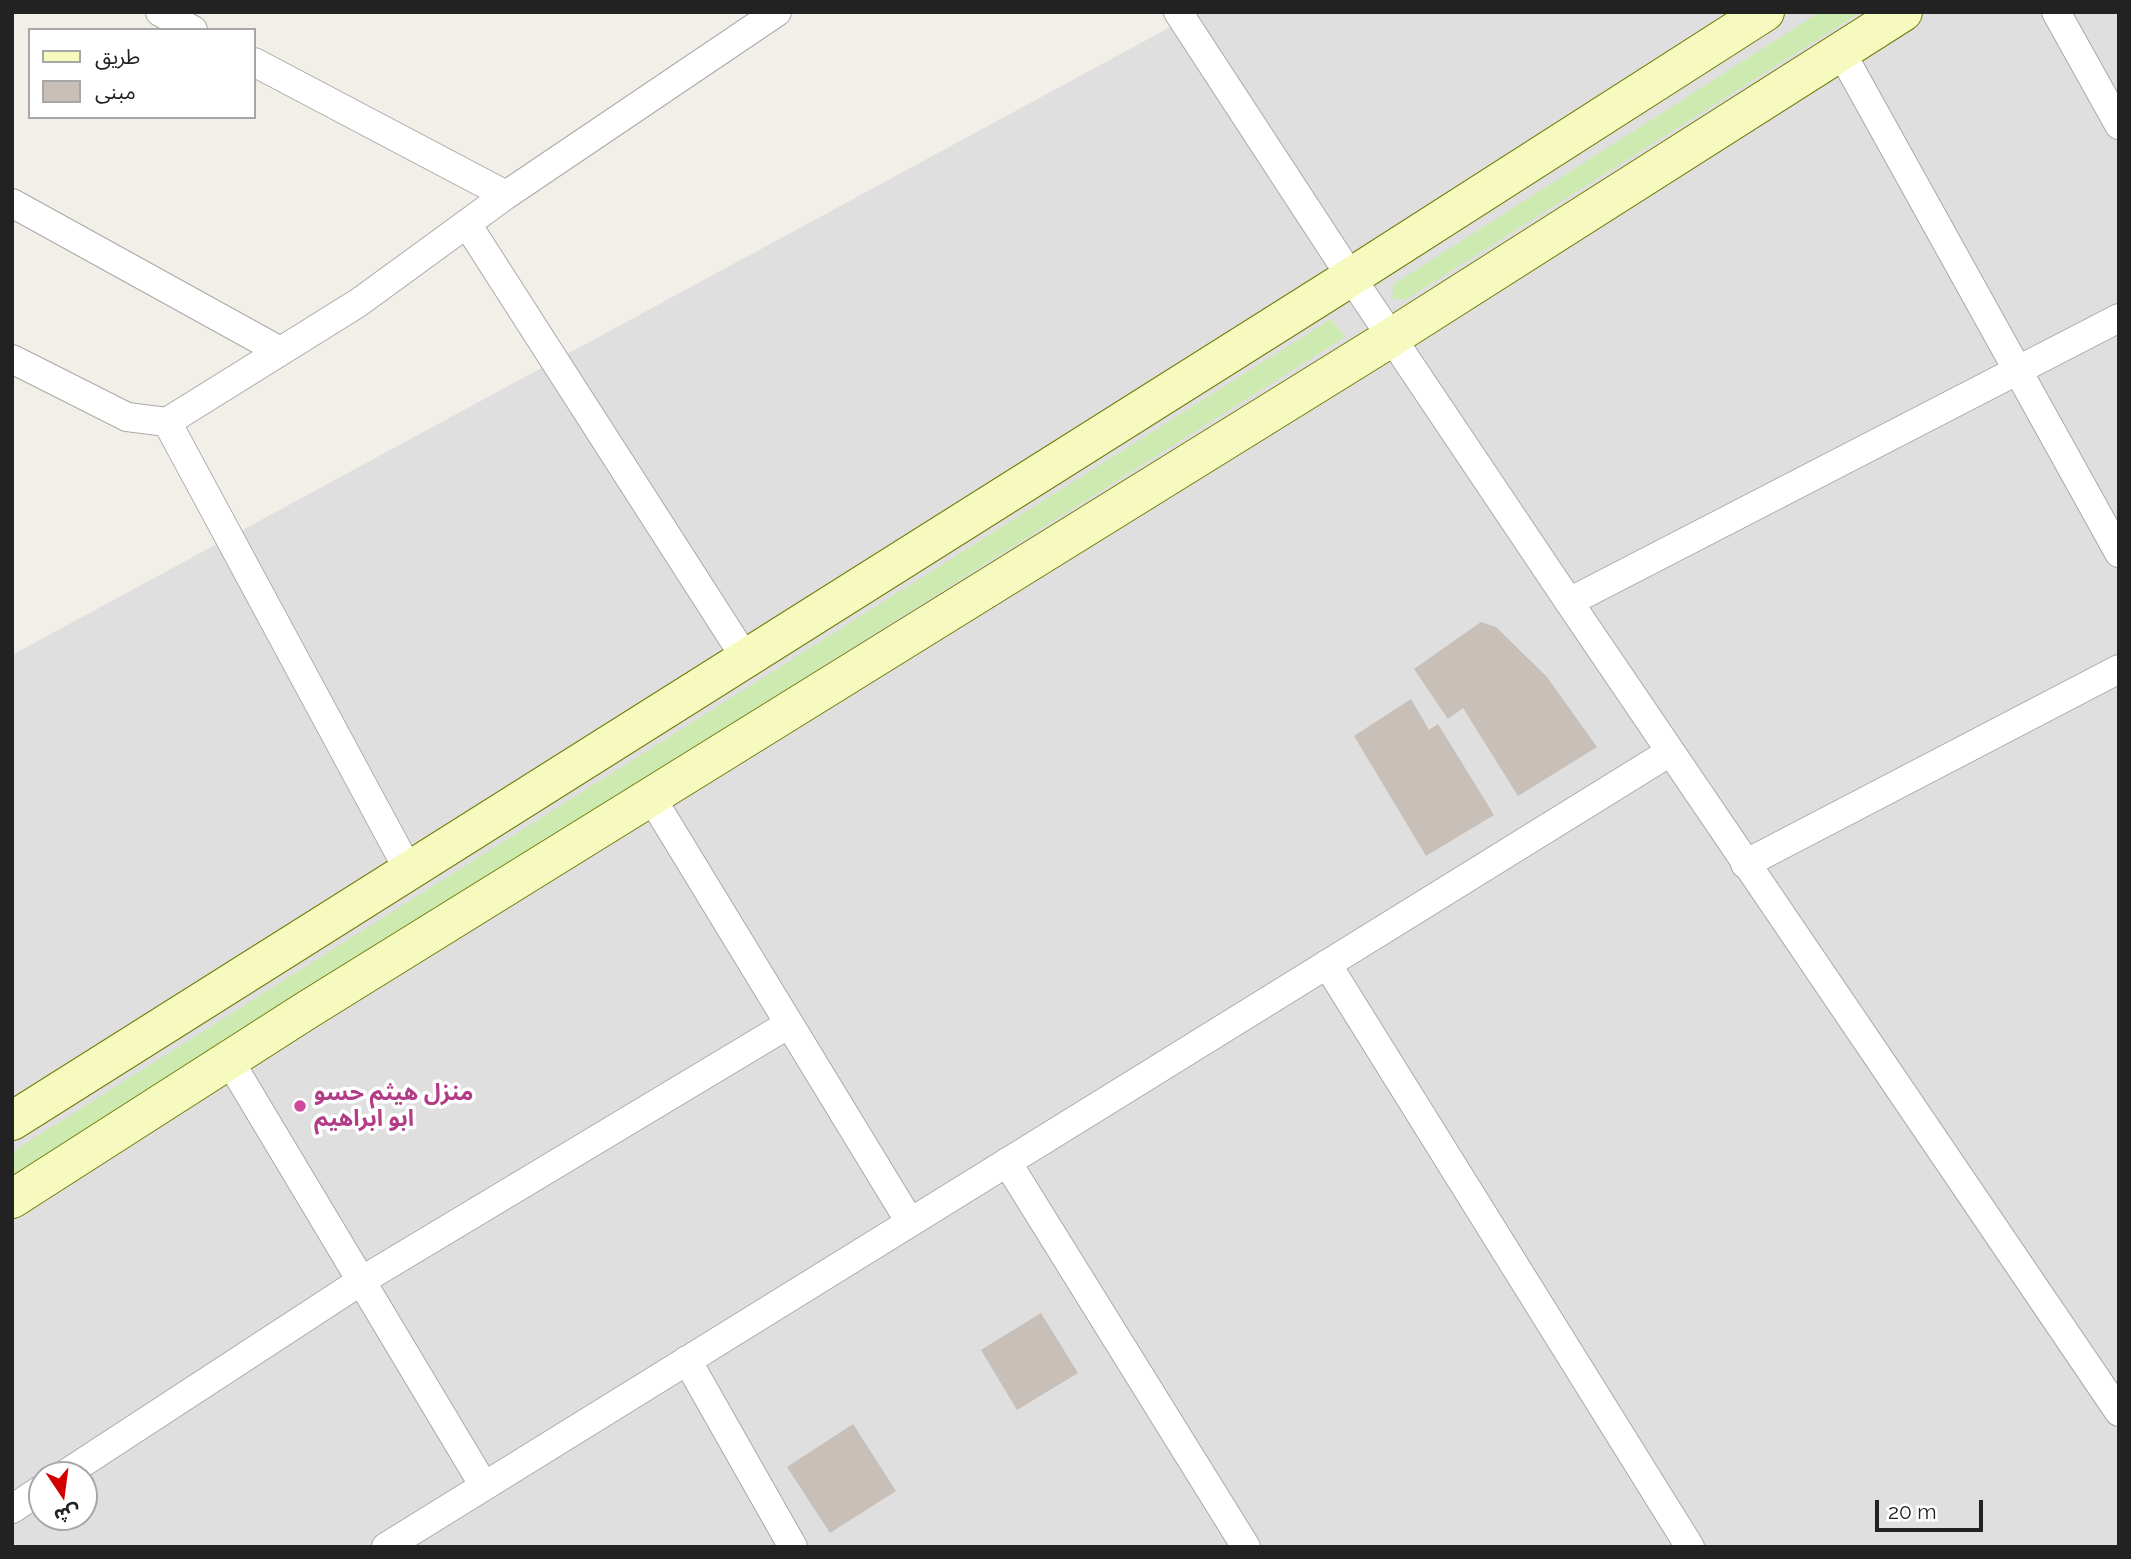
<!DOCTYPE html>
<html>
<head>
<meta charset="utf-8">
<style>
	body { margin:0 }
	#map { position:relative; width:2131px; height:1559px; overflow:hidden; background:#f2efe9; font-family:Raleway,"Noto Sans Arabic",sans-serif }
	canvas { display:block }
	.frame { position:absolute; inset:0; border:14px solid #222; pointer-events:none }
	.legend { position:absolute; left:28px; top:28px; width:228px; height:91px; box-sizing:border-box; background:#fff; border:2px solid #a7a7a7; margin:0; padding:9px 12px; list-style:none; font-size:21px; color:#222 }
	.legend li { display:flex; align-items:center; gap:14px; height:35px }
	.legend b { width:35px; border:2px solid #a7a7a7 }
	.north { position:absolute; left:28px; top:1461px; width:70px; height:70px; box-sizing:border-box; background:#fff; border:2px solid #a7a7a7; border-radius:50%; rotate:167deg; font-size:19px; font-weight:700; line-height:28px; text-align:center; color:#222 }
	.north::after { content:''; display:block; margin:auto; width:24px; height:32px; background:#d40000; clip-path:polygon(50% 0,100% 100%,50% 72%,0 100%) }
	.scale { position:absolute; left:1875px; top:1500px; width:108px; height:32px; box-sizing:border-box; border:4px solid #222; border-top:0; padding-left:9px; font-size:21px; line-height:24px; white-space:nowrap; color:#222; -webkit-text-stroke:5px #fff; paint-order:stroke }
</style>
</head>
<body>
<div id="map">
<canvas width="2131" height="1559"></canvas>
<div class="frame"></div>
<ul class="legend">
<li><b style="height:9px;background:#f7fabf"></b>طريق</li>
<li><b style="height:19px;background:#c7bfb8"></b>مبنى</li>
</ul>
<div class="north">ش</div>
<div class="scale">20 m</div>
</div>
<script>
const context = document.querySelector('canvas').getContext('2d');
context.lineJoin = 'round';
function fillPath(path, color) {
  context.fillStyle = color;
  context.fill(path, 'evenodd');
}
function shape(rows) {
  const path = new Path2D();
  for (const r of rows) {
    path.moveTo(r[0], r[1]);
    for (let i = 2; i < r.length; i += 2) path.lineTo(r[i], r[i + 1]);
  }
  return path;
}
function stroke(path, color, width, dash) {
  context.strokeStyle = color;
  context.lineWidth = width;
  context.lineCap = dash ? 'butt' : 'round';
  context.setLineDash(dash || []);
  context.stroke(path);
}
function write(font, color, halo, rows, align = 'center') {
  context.font = font + ' Raleway,"Noto Sans Arabic",sans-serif';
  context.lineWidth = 7;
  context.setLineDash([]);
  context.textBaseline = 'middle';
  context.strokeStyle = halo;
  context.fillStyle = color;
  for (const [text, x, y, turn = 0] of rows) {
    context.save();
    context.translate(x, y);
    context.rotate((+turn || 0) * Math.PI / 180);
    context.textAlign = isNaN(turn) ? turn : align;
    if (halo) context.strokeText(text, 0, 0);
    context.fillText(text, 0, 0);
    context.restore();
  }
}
const residential = shape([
	[1198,12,2119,12,2119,1547,12,1547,12,655],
	[42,1475,84,1475,84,1517,42,1517]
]);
const grass = shape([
	[1820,12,1861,12,1405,300,1392,298,1394,284],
	[1331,319,1345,337,12,1177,12,1152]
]);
const building = shape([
	[1481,622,1496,627,1547,677,1597,747,1518,796,1463,708,1448,719,1414,669],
	[1411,699,1429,730,1438,724,1494,815,1426,856,1354,736],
	[1041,1313,1078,1373,1017,1410,981,1350],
	[853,1424,896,1491,830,1533,787,1467]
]);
const minor = shape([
	[160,12,193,30],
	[1178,12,1351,277,1569,602,2119,1412],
	[2056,12,2119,125],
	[1841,52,2119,553],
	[254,62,506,195],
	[12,203,280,351],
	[467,224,746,659],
	[12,359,127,417,167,422,358,303,506,195,777,12],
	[167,422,409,871],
	[1569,602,2119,318],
	[651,797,910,1222],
	[1745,864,2119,669],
	[1327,964,1690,1547],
	[229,1060,484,1486],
	[1007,1162,1246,1547],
	[687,1360,793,1547],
	[64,1475,361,1281,789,1024],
	[12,1509,42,1489],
	[386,1547,1670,752]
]);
const secondary = shape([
	[12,1121,1351,277,1765,12],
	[12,1199,307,1010,1392,337,1903,12]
]);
const markers = [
	[300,1106,7,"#d1479c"]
];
const hotelNames = [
	["منزل هيثم حسو",314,1093],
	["ابو ابراهيم",314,1119]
];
fillPath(residential, '#e0dfdf');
fillPath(grass, '#cdebb0');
fillPath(building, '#c7bfb8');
stroke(minor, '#a9a9a9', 30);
stroke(secondary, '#707d05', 40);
stroke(minor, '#fff', 28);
stroke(secondary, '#f7fabf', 38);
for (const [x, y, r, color] of markers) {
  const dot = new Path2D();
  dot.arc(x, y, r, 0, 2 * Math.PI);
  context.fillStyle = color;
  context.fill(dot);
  stroke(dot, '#fff', 2.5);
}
write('bold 23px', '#b23c85', '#fff', hotelNames, 'left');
</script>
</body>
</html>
